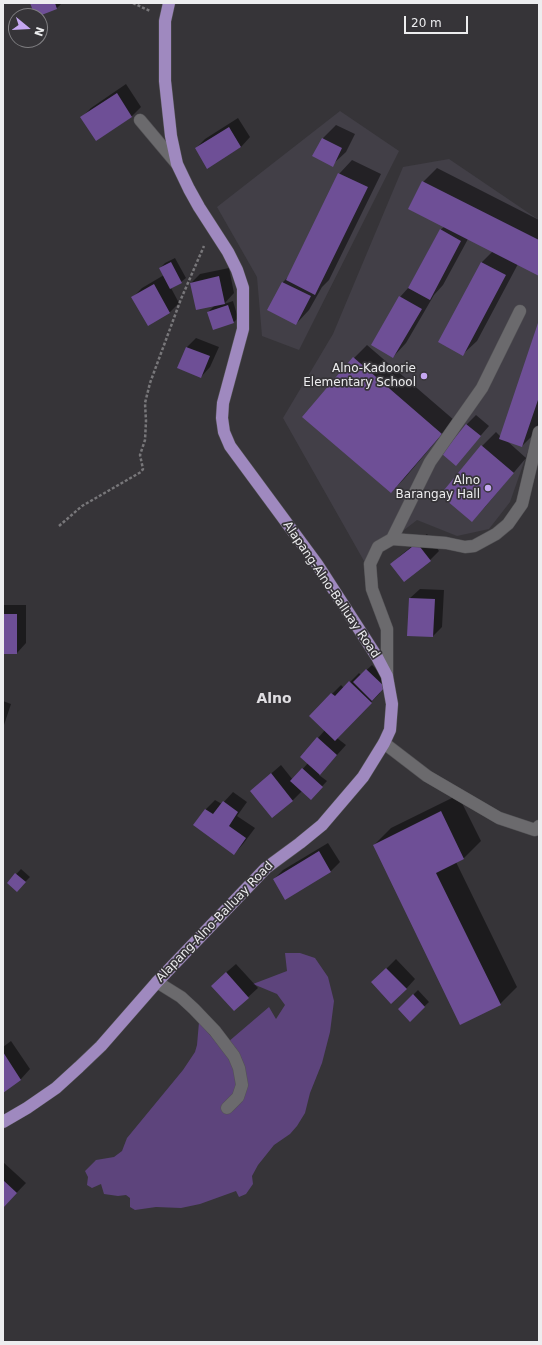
<!DOCTYPE html>
<html>
<head>
<meta charset="utf-8">
<style>
	body { margin:0 }
	#map { position:relative; width:542px; height:1345px; overflow:hidden; background:#363438; font-family:"DejaVu Sans",sans-serif }
	canvas { display:block }
	.frame { position:absolute; inset:0; border:4px solid #ededef; pointer-events:none }
	.north { position:absolute; left:8px; top:8px; width:40px; height:40px; box-sizing:border-box; background:#363438; border:1px solid #7f7e81; border-radius:50%; rotate:108deg; font-size:11px; font-weight:700; line-height:16px; text-align:center; color:#ededef }
	.north::after { content:''; display:block; margin:auto; width:14px; height:18px; background:#c5a7f1; clip-path:polygon(50% 0,100% 100%,50% 72%,0 100%) }
	.scale { position:absolute; left:404px; top:16px; width:64px; height:18px; box-sizing:border-box; border:2px solid #ededef; border-top:0; padding-left:5px; font-size:12px; line-height:14px; white-space:nowrap; color:#ededef; -webkit-text-stroke:3px #363438; paint-order:stroke }
</style>
</head>
<body>
<div id="map">
<canvas width="542" height="1345"></canvas>
<div class="frame"></div>
<div class="north">N</div>
<div class="scale">20 m</div>
</div>
<script>
const context = document.querySelector('canvas').getContext('2d');
context.lineJoin = 'round';
function fillPath(path, color) {
  context.fillStyle = color;
  context.fill(path, 'evenodd');
}
function shape(rows) {
  const path = new Path2D();
  for (const r of rows) {
    path.moveTo(r[0], r[1]);
    for (let i = 2; i < r.length; i += 2) path.lineTo(r[i], r[i + 1]);
  }
  return path;
}
function stroke(path, color, width, dash) {
  context.strokeStyle = color;
  context.lineWidth = width;
  context.lineCap = dash ? 'butt' : 'round';
  context.setLineDash(dash || []);
  context.stroke(path);
}
function write(font, color, halo, rows, align = 'center') {
  context.font = font + ' "DejaVu Sans",sans-serif';
  context.lineWidth = 3.5;
  context.setLineDash([]);
  context.textBaseline = 'middle';
  context.strokeStyle = halo;
  context.fillStyle = color;
  for (const [text, x, y, turn = 0] of rows) {
    context.save();
    context.translate(x, y);
    context.rotate((+turn || 0) * Math.PI / 180);
    context.textAlign = isNaN(turn) ? turn : align;
    if (halo) context.strokeText(text, 0, 0);
    context.fillText(text, 0, 0);
    context.restore();
  }
}
const built = shape([
	[340,111,399,151,299,350,262,336,257,277,217,207],
	[449,159,539,220,539,419,510,502,489,529,457,536,417,520,364,561,283,418,333,334,403,167]
]);
const green = shape([
	[285,953,300,953,315,958,328,977,334,1001,330,1032,322,1063,310,1093,305,1113,297,1126,290,1134,274,1145,258,1165,252,1176,253,1184,246,1194,239,1197,236,1191,200,1204,181,1208,156,1207,135,1210,130,1207,130,1198,126,1195,118,1196,104,1194,101,1184,92,1188,87,1185,88,1177,85,1171,96,1160,114,1157,122,1151,127,1138,183,1070,195,1052,197,1045,199,1022,221,1048,269,1007,276,1019,285,1005,277,994,253,984,287,971]
]);
const shadow = shape([
	[31,3,62,3,57,8,36,16],
	[126,84,141,107,132,116,96,139,82,117,91,108],
	[238,118,250,137,241,147,207,167,196,148,205,139],
	[336,125,355,134,346,152,332,165,323,138],
	[352,160,381,174,329,280,322,287,309,310,296,324,269,310,283,282,288,277,339,174],
	[437,168,539,220,539,274,518,264,477,341,463,354,439,342,482,262,493,251,468,239,443,285,434,295,406,343,393,357,372,344,400,297,409,287,440,230,444,227,423,182],
	[175,258,186,278,181,282,171,288,179,303,170,312,148,325,133,297,142,288,164,275,160,268,165,263],
	[229,268,234,293,224,304,233,301,238,318,234,322,208,312,215,305,191,283,200,274],
	[539,322,539,422,536,432,522,446,506,440,526,458,485,507,472,521,441,495,482,446,496,432,501,437],
	[196,338,219,347,210,367,201,377,178,368,187,347],
	[367,345,454,420,404,479,391,492,354,358],
	[476,415,489,426,456,464,443,454,467,424],
	[427,534,439,551,430,560,392,564,401,555],
	[420,589,444,590,442,627,433,636,410,598],
	[3,605,26,605,26,643,17,653,3,653],
	[3,655,4,655,4,681,3,683],
	[372,665,389,682,379,692,380,693,337,738,346,745,319,775,327,781,315,794,302,791,292,801,251,791,281,765,293,780,308,763,318,738,325,730,310,716,341,685,344,688,359,673,361,675],
	[3,701,11,704,3,728],
	[233,792,247,802,237,816,255,828,243,844,234,854,194,825,206,809,215,800,222,804],
	[458,795,481,841,464,858,456,862,517,987,500,1004,374,845,391,828],
	[328,843,340,862,331,871,274,879,283,870],
	[21,869,30,877,21,886,8,883],
	[396,959,415,979,406,989,382,973],
	[236,964,258,988,234,1010,222,976],
	[418,990,429,1002,410,1020,399,1009],
	[11,1041,30,1069,21,1079,3,1092,3,1047],
	[3,1162,26,1183,3,1207]
]);
const building = shape([
	[30,3,55,3,57,9,39,16,35,16],
	[117,93,132,117,96,141,80,117],
	[229,127,241,147,207,169,195,148],
	[322,138,342,148,333,167,312,156],
	[338,173,368,187,315,295,286,280],
	[422,181,539,240,539,276,408,209],
	[440,229,461,241,430,300,408,288],
	[171,262,182,283,170,289,159,268],
	[481,262,506,275,463,356,438,342],
	[219,276,225,304,196,310,190,283],
	[282,282,311,296,296,325,267,310],
	[154,284,170,313,148,326,131,297],
	[399,296,422,309,393,358,371,345],
	[228,305,234,323,213,330,207,312],
	[539,320,539,397,522,447,499,439],
	[186,347,210,356,201,378,177,368],
	[353,357,442,434,391,493,302,417],
	[466,424,481,436,456,466,442,454],
	[481,445,514,473,472,522,440,495],
	[417,543,431,561,404,582,390,564],
	[409,598,435,599,433,637,407,636],
	[3,614,17,614,17,654,3,654],
	[366,669,385,687,372,701,353,682],
	[349,681,372,703,335,741,309,716,331,693,335,696],
	[317,737,337,755,320,775,300,757],
	[302,768,323,787,311,800,290,781],
	[271,773,293,801,272,818,250,791],
	[223,801,238,812,229,826,246,838,234,855,193,825,205,809,213,814],
	[441,811,464,859,436,873,501,1005,460,1025,373,845],
	[319,851,331,872,285,900,273,879],
	[15,873,26,882,17,892,7,883],
	[386,968,407,989,391,1004,371,982],
	[226,972,249,998,234,1011,211,986],
	[413,994,425,1007,410,1022,398,1009],
	[3,1052,21,1080,3,1093],
	[3,1180,17,1193,3,1208]
]);
const path = shape([
	[133,3,150,11],
	[59,526,82,506,141,472,143,469,140,455,145,440,146,421,145,403,150,383,181,299,204,246]
]);
const minor = shape([
	[140,120,177,164],
	[392,539,430,462,482,388,520,311],
	[387,676,387,629,372,589,370,564,378,547,392,539,446,543,465,547,474,546,496,534,508,524,522,504,539,432],
	[384,743,427,776,499,818,535,830,539,826],
	[157,982,181,997,194,1009,215,1031,234,1056,239,1068,242,1085,238,1097,227,1108]
]);
const major = shape([
	[3,1122,27,1108,56,1088,79,1067,101,1046,157,982,266,868,300,843,322,825,363,777,384,743,390,730,392,704,387,676,377,657,317,564,230,446,224,432,222,418,223,403,243,329,243,288,237,270,228,252,199,207,189,189,177,164,171,136,165,81,165,21,169,3]
]);
const markers = [
	[424,376,4,"#c5a7f1"],
	[488,488,4,"#c5a7f1"]
];
const poiNames = [
	["Alno-Kadoorie",416,369],
	["Elementary School",416,383],
	["Alno",480,481],
	["Barangay Hall",480,495]
];
const streetNames = [
	["Alapang-Alno-Balluay Road",331,590,56],
	["Alapang-Alno-Balluay Road",215,922,-46]
];
const quarterNames = [
	["Alno",274,699]
];
fillPath(built, '#423f47');
fillPath(green, '#5d447c');
fillPath(shadow, '#0007');
fillPath(building, '#6e4f96');
stroke(minor, '#535255', 13);
stroke(major, '#535255', 13);
stroke(path, '#78777a', 2.5, [3, 2]);
stroke(minor, '#6b6a6d', 12);
stroke(major, '#9f89bf', 12);
for (const [x, y, r, color] of markers) {
  const dot = new Path2D();
  dot.arc(x, y, r, 0, 2 * Math.PI);
  context.fillStyle = color;
  context.fill(dot);
  stroke(dot, '#363438', 1.5);
}
write('12px', '#ededef', '#363438', poiNames, 'right');
write('12px', '#ededef', '#363438', streetNames);
write('bold 14px', '#e0dee2', '#363438', quarterNames);
</script>
</body>
</html>
